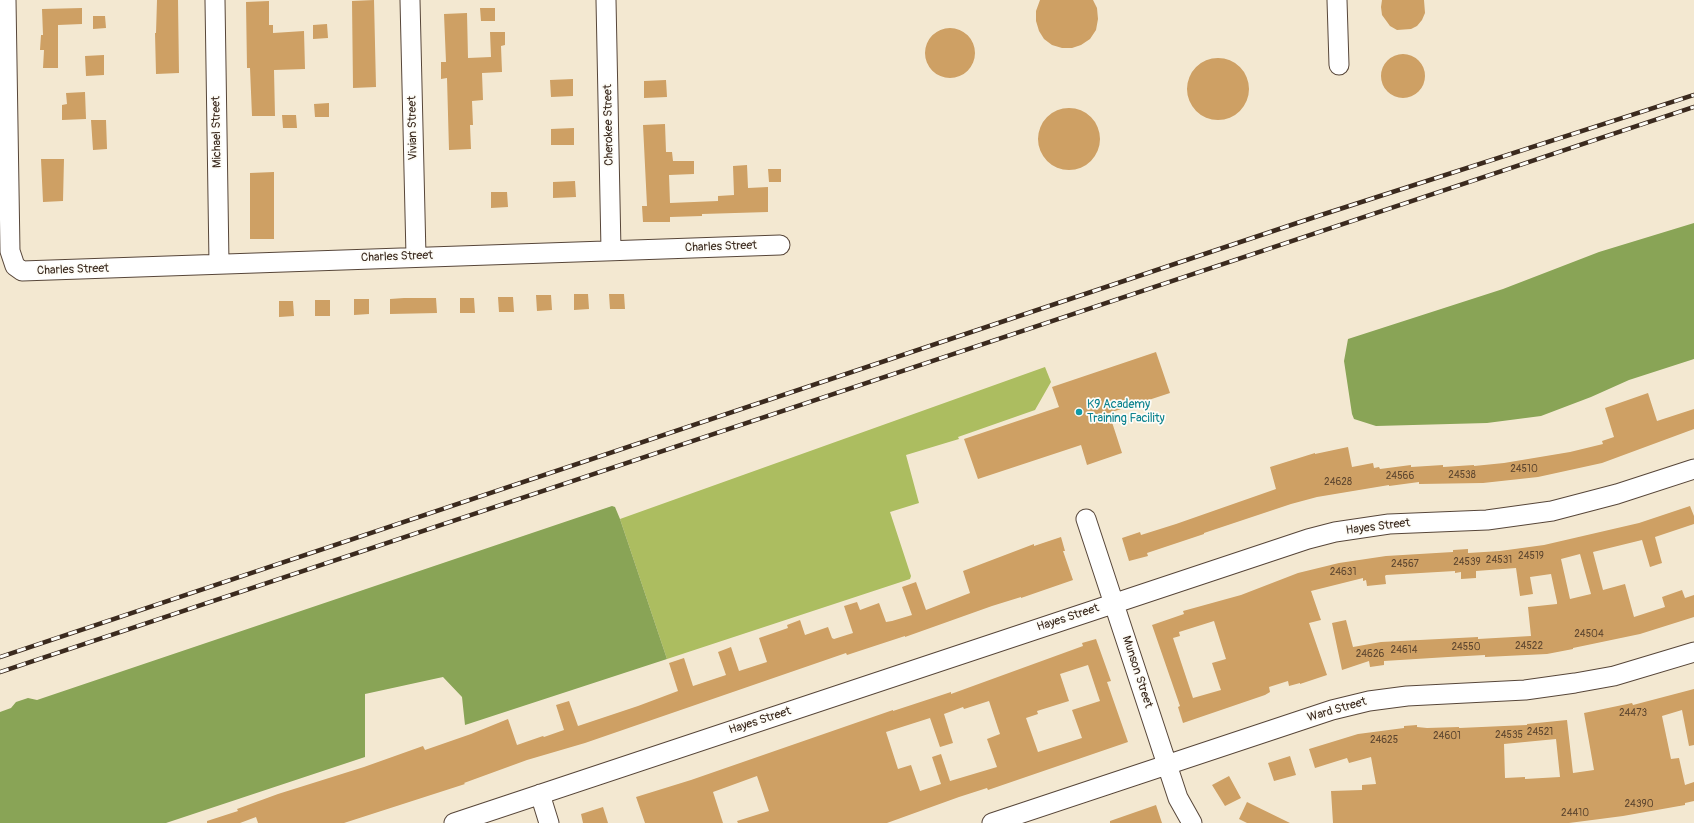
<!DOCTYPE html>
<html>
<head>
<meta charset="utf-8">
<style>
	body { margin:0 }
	canvas { display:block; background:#f3e8d1 }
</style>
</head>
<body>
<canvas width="1694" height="823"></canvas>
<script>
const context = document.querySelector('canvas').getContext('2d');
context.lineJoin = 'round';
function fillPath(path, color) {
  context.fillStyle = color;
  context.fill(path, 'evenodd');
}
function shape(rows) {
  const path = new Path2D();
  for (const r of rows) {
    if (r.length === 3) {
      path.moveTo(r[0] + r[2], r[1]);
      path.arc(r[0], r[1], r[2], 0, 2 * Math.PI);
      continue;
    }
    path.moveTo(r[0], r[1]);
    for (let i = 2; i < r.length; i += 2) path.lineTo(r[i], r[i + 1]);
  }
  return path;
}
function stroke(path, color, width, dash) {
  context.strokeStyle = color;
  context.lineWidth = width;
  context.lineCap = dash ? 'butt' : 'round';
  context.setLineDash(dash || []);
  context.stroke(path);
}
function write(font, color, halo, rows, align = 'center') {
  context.font = font + ' Pangolin,sans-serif';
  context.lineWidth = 3.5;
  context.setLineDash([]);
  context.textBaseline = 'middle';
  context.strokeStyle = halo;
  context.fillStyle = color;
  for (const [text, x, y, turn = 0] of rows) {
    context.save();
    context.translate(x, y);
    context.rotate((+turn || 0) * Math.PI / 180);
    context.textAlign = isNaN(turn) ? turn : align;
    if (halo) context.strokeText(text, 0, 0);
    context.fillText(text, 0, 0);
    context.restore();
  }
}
const green = shape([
	[1045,367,1051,382,1035,410,958,437,959,439,906,455,919,503,890,512,911,576,910,579,667,659,620,519]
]);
const forest = shape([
	[1694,223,1694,359,1629,380,1591,397,1541,416,1487,423,1376,426,1354,419,1352,414,1344,361,1348,339,1503,289,1599,252],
	[612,506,615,507,620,519,667,659,465,725,462,697,443,677,365,694,365,757,166,823,0,823,0,712,11,708,16,702,28,698,37,700]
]);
const building = shape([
	[157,0,178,0,179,73,156,74,155,33,156,33],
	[374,0,376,87,353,88,352,1],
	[1040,0,1093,0,1097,8,1098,19,1096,30,1090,39,1081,45,1072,48,1062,48,1052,45,1044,39,1039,31,1036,21,1036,11],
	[1382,0,1424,0,1425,13,1422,20,1417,26,1411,29,1397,30,1390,26,1382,15,1381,7],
	[269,1,269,25,273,25,273,33,304,31,305,69,274,70,275,116,252,116,250,68,247,68,246,2],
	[82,8,82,24,58,25,58,68,43,68,44,50,40,50,41,35,43,35,42,9],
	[480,8,495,8,495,21,481,21],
	[467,13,468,58,491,57,490,32,505,32,505,45,501,46,502,72,482,73,483,100,472,101,473,125,470,125,471,149,449,150,447,78,441,79,441,62,446,62,444,14],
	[93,16,105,16,106,28,93,29],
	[327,24,328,38,313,39,313,25],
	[950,53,25],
	[1403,76,22],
	[104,55,104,75,86,76,85,56],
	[1218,89,31],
	[573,79,573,96,551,97,550,80],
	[666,80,667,97,644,98,644,81],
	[85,92,86,119,62,120,62,105,67,104,66,93],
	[329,103,329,117,315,117,314,104],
	[1069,139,31],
	[282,115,296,115,297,128,283,128],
	[91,120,106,120,107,149,93,150],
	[665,124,666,152,672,152,673,161,694,161,694,174,669,175,670,203,718,201,718,196,734,195,733,166,747,165,748,188,768,187,768,212,702,214,702,216,670,217,670,222,643,222,642,206,647,206,643,125],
	[574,128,574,145,551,145,551,129],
	[41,159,64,159,63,201,43,202],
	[768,169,781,169,781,182,769,182],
	[274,172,274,239,250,239,250,173],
	[575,181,576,197,553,198,553,182],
	[491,192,507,192,508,207,491,208],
	[574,294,588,294,589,309,574,310],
	[609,294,624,294,625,309,610,309],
	[536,295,551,295,552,310,537,311],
	[498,297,513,297,514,312,499,312],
	[404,298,436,298,437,313,390,314,390,299],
	[460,298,474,298,475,313,460,313],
	[354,299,369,299,369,314,354,315],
	[315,300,330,300,330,316,315,316],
	[279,301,293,301,294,316,279,317],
	[1156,352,1170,393,1109,413,1122,453,1087,465,1081,445,978,479,964,439,1059,407,1052,387],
	[1648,393,1657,421,1694,409,1694,429,1602,463,1538,477,1483,483,1419,484,1419,482,1389,486,1389,485,1317,497,1291,504,1204,533,1204,534,1147,553,1148,556,1129,561,1122,538,1140,532,1141,535,1176,524,1276,489,1270,467,1315,453,1315,454,1348,447,1352,467,1373,463,1374,468,1379,467,1380,469,1411,465,1411,467,1443,465,1443,467,1474,465,1474,466,1504,463,1570,452,1603,444,1602,441,1614,437,1605,408],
	[1690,506,1694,516,1694,524,1655,537,1662,563,1650,567,1642,540,1593,552,1603,590,1625,584,1634,617,1665,607,1662,597,1682,590,1685,598,1694,595,1694,617,1640,634,1573,648,1573,649,1547,654,1485,657,1485,655,1448,657,1384,661,1384,665,1370,667,1369,661,1342,670,1332,623,1346,620,1353,647,1381,642,1478,637,1478,639,1531,636,1528,607,1557,604,1557,602,1551,574,1530,577,1533,594,1520,596,1516,568,1476,571,1476,578,1461,579,1461,572,1455,573,1455,571,1386,575,1385,576,1386,584,1367,586,1366,580,1363,581,1363,578,1311,591,1321,620,1309,623,1327,675,1300,684,1300,683,1289,686,1288,681,1269,687,1270,692,1265,695,1183,723,1178,707,1180,706,1152,625,1184,614,1183,611,1241,595,1298,573,1339,563,1386,556,1453,552,1453,550,1468,549,1468,553,1500,551,1544,545,1639,523],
	[1580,554,1591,594,1570,599,1561,559],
	[1214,621,1226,659,1212,663,1221,690,1193,698,1173,638,1180,636,1179,632],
	[1061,537,1065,551,1063,551,1073,580,1021,598,1021,597,992,606,905,637,905,636,847,655,846,653,585,743,527,760,464,783,465,784,344,823,258,823,256,817,240,823,207,823,207,821,238,811,237,809,278,794,364,767,423,746,425,750,471,734,508,719,517,745,543,736,544,737,564,730,556,705,569,701,578,726,638,706,678,691,669,663,684,658,693,686,726,675,718,652,731,647,739,671,767,662,759,638,788,628,787,625,800,620,805,635,828,627,832,638,834,639,853,633,844,606,857,602,860,610,879,603,886,622,892,621,912,615,902,587,916,582,926,610,970,593,963,571,1034,544,1034,546],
	[1096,639,1111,681,1107,682,1128,742,988,790,987,788,959,797,887,823,738,823,737,821,769,811,757,776,713,792,723,823,645,823,636,797,691,780,893,710,893,711,951,692,951,694,1083,646,1082,643],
	[1088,665,1100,701,1072,710,1082,738,1038,752,1026,718,1038,714,1037,711,1069,701,1060,674],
	[989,701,1000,734,987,739,997,767,950,781,941,754,932,757,941,784,920,791,911,765,898,769,886,732,930,718,940,747,953,743,944,714,963,707,964,709],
	[1694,689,1694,745,1689,746,1682,710,1662,716,1671,759,1679,758,1685,785,1694,782,1694,801,1685,803,1685,805,1623,816,1569,823,1333,823,1331,791,1362,790,1362,785,1376,784,1371,757,1349,763,1347,758,1315,768,1309,749,1358,734,1404,728,1404,726,1417,725,1417,727,1427,728,1459,727,1459,728,1527,725,1527,724,1567,720,1573,773,1594,770,1584,713,1632,703,1633,705],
	[1556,739,1560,777,1525,779,1525,777,1505,778,1504,744],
	[1290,756,1296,775,1274,781,1268,763],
	[1229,776,1241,798,1225,806,1212,785],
	[1247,802,1290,823,1247,823,1239,819],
	[1156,805,1162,823,1110,823,1110,821],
	[603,807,608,823,583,823,581,814]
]);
const minor = shape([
	[6,0,10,251,15,266,22,271,780,245],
	[215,0,219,263],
	[410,0,416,256],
	[606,0,611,250],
	[1337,0,1339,65],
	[1086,519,1178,798,1192,823],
	[540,794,549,823],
	[454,823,1308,539,1335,532,1389,524,1487,520,1552,511,1617,494,1694,469],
	[992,823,1332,710,1369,701,1407,696,1525,690,1575,683,1614,676,1694,652]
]);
const rail = shape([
	[0,657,1318,216,1694,95],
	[0,672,1694,107]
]);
const markers = [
	[1079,412,4,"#0f9aa8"]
];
const numberNames = [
	["24510",1524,469],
	["24538",1462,475],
	["24566",1400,476],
	["24628",1338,482],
	["24519",1531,556],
	["24531",1499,560],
	["24539",1467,562],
	["24567",1405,564],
	["24631",1343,572],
	["24504",1589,634],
	["24522",1529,646],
	["24550",1466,647],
	["24614",1404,650],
	["24626",1370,654],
	["24473",1633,713],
	["24521",1540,732],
	["24535",1509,735],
	["24601",1447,736],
	["24625",1384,740],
	["24390",1639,804],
	["24410",1575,813]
];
const streetNames = [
	["Cherokee Street",609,125,-91],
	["Vivian Street",413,128,-91],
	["Michael Street",217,132,-91],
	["Charles Street",721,247,-2],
	["Charles Street",397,257,-2],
	["Charles Street",73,270,-2],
	["Hayes Street",1378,527,-7],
	["Hayes Street",1068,618,-18],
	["Munson Street",1137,672,72],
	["Ward Street",1337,710,-16],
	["Hayes Street",760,721,-18]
];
const cultureNames = [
	["K9 Academy",1087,405],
	["Training Facility",1087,419]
];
fillPath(green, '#acbd60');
fillPath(forest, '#89a456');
fillPath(building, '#cea064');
stroke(minor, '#574639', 21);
stroke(minor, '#fff', 19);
stroke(rail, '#3b2a1e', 4.5);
stroke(rail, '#fdfcf7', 3, [9]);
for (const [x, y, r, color] of markers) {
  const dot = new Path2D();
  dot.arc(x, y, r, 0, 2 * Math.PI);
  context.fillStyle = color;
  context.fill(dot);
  stroke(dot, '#fdfcf7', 1.5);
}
write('10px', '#604830', null, numberNames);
write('12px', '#3b2a1e', '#fdfcf7', streetNames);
write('12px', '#0d838f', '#fdfcf7', cultureNames, 'left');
</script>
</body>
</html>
